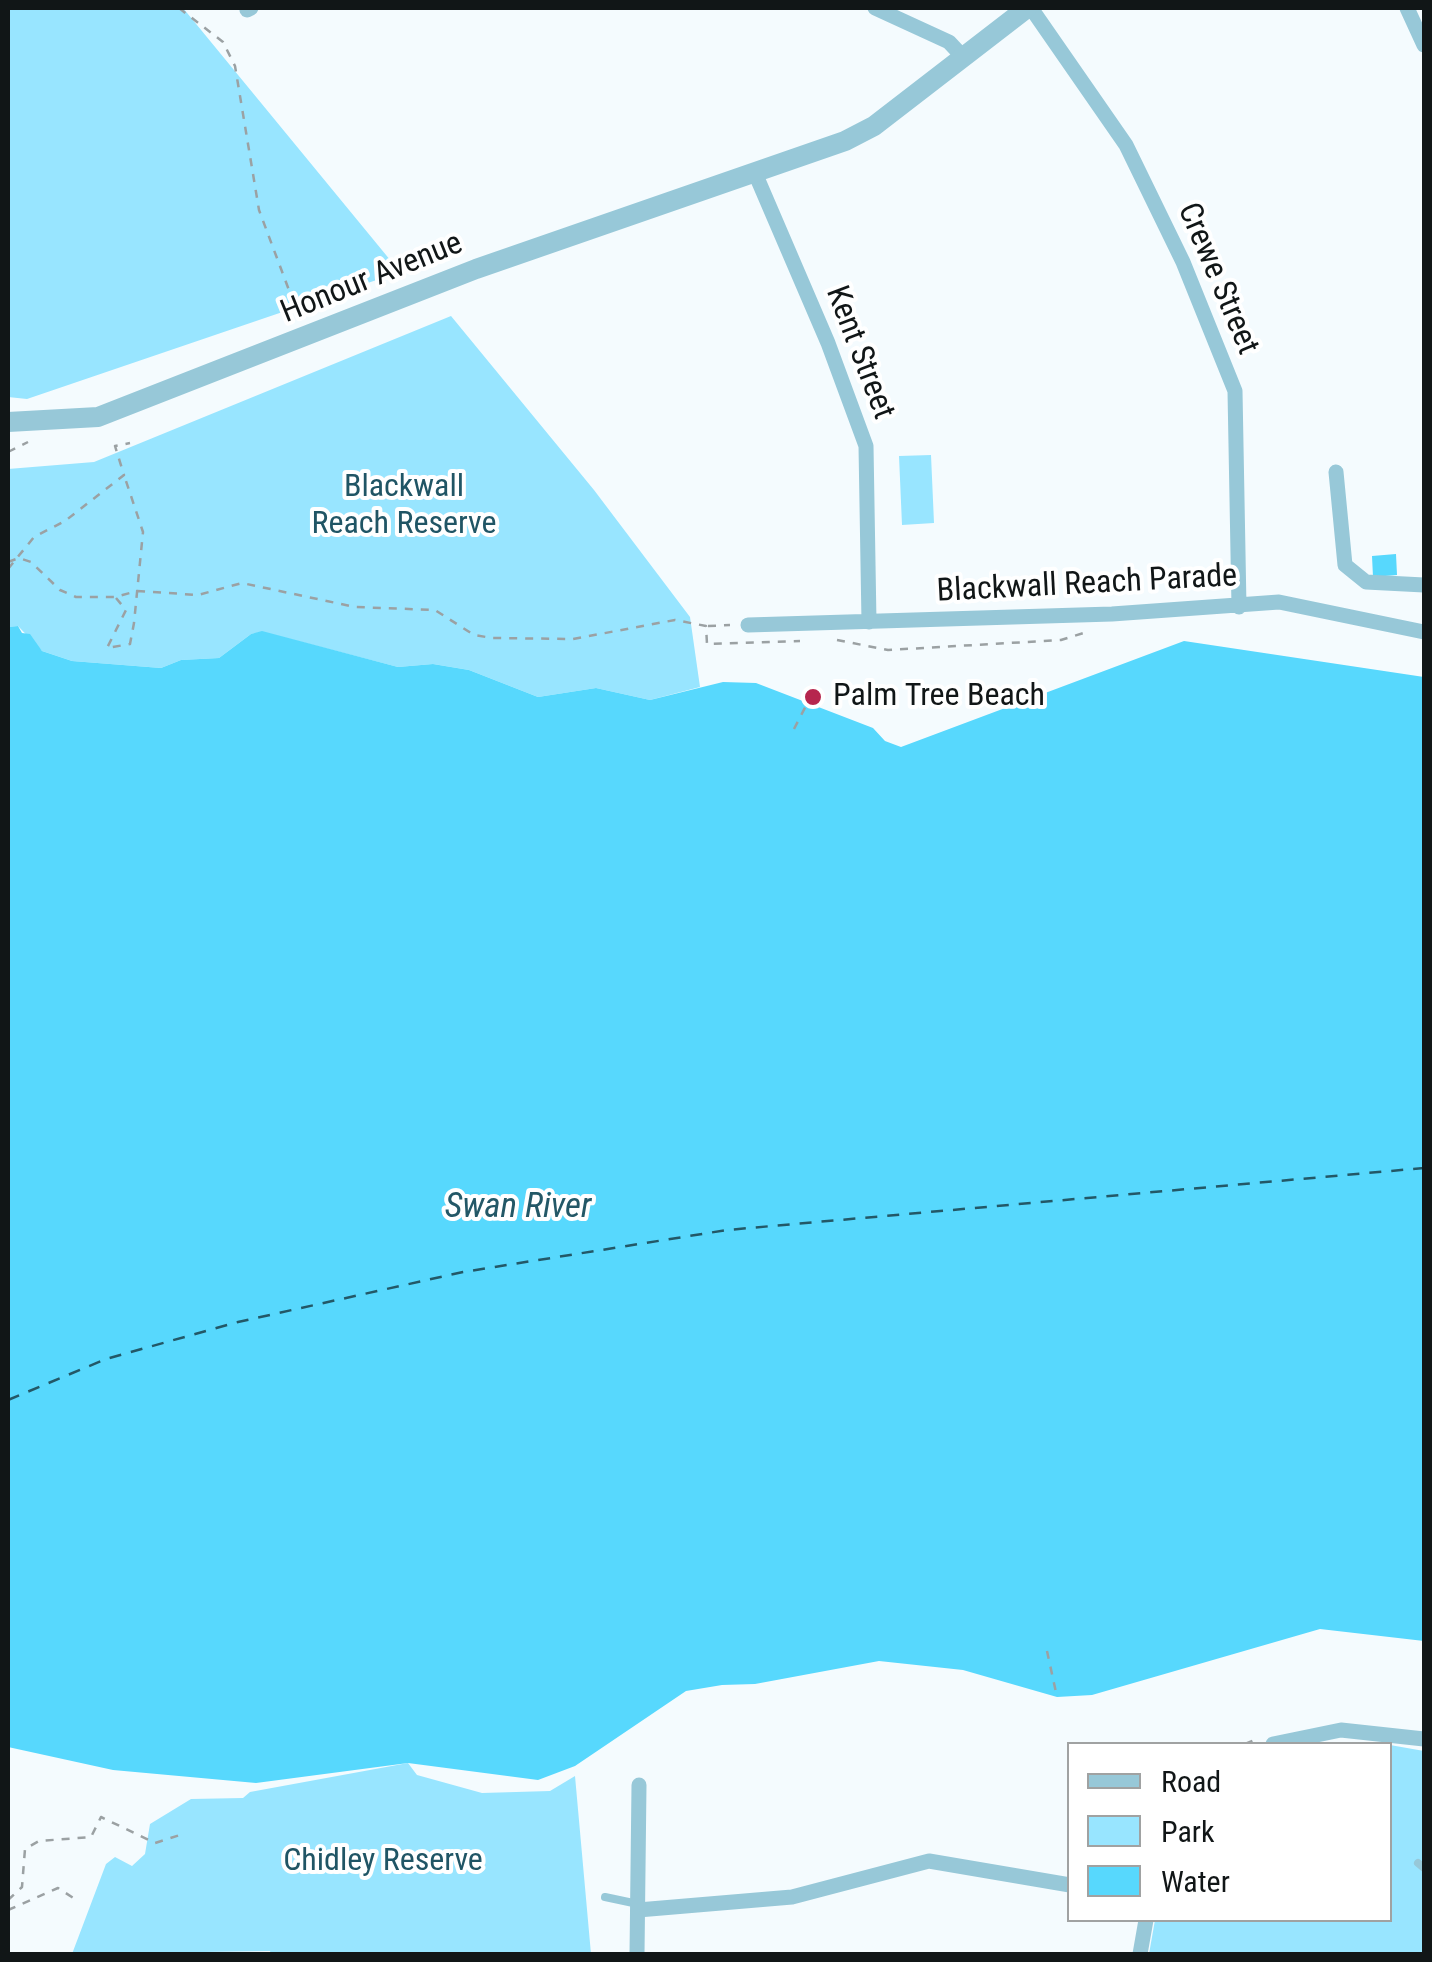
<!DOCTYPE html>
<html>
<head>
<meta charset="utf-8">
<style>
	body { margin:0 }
	#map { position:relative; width:1432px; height:1962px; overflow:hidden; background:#f4fbfe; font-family:"Roboto Condensed",sans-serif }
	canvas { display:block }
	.frame { position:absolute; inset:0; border:10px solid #111617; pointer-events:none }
	.legend { position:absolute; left:1067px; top:1742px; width:325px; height:180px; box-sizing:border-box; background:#fff; border:2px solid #a0a2a2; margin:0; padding:12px 18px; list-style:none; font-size:30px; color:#111617 }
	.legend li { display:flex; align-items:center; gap:20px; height:50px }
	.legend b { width:50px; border:2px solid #a0a2a2 }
</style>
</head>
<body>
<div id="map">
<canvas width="1432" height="1962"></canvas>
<div class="frame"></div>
<ul class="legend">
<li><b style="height:12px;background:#97c8d8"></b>Road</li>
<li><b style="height:28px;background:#98e5ff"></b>Park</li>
<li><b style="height:28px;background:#57d8fd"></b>Water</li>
</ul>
</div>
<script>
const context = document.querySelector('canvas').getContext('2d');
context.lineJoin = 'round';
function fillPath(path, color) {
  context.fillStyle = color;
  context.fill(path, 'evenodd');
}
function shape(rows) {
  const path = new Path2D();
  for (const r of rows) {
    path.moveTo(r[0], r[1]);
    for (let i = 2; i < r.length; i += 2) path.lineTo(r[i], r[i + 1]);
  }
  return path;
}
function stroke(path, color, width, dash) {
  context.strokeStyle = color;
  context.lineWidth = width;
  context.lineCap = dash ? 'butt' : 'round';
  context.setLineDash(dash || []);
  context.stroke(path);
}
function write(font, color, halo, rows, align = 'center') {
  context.font = font + ' "Roboto Condensed",sans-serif';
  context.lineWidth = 8;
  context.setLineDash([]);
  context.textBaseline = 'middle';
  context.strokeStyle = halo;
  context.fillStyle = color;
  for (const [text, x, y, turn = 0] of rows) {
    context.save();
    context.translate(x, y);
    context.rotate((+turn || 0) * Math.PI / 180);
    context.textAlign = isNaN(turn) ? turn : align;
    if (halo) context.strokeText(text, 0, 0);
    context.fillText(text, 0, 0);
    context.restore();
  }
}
const green = shape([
	[8,8,183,8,400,272,27,399,8,397],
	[451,316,594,490,690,617,700,687,650,700,596,688,538,697,469,670,433,664,398,667,263,632,251,634,219,658,181,660,161,668,72,661,42,651,18,626,8,627,8,469,94,462],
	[931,455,934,523,902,525,899,456],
	[1390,1745,1424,1751,1424,1954,1149,1954,1155,1920,1390,1920],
	[408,1763,417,1775,482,1793,550,1791,575,1776,591,1954,271,1954,270,1951,72,1954,106,1864,115,1857,132,1866,145,1854,150,1824,191,1799,243,1798,250,1792]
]);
const water = shape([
	[1396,554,1397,575,1373,577,1372,556],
	[18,626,22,633,30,634,42,651,72,661,161,668,181,660,219,658,251,634,262,631,398,667,433,664,469,670,538,697,596,688,650,700,723,682,756,683,873,728,885,741,901,747,1184,641,1424,677,1424,1641,1320,1629,1092,1695,1057,1697,963,1670,879,1661,755,1684,722,1685,686,1691,575,1766,538,1780,408,1763,256,1783,113,1770,8,1747,8,627]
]);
const ferry = shape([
	[8,1400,106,1359,238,1322,463,1272,727,1230,1424,1168]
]);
const path = shape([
	[179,8,223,42,235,66,259,210,299,317],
	[8,452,28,442],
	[8,562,19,558,31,562,60,590,76,597,115,597,137,591,198,595,242,583,355,607,435,610,474,635,492,638,573,639,675,620,706,626,707,644,800,641],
	[8,569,34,537,65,521,124,475,115,446,130,443],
	[116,598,126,610,107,648,130,644,134,623,143,532,124,475],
	[708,626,730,625],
	[837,640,888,650,1061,640,1087,632],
	[794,729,811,696],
	[1047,1651,1057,1697],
	[1245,1744,1257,1739],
	[8,1900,22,1887,25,1849,39,1841,91,1837,101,1817,155,1843,180,1835],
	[8,1910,58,1888,75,1899]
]);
const service = shape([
	[1418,1863,1424,1868],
	[605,1897,638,1904]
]);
const minor = shape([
	[875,8,949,42,964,58],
	[1031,8,1126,145,1183,262,1235,391,1239,607],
	[1407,8,1424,45],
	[247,10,251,8],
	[755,173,828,343,866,446,869,622],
	[1336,472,1345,565,1366,582,1424,585],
	[748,625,1112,614,1279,602,1424,632],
	[1273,1744,1341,1730,1424,1739],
	[638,1910,792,1897,929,1861,1070,1885],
	[637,1954,639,1785],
	[1140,1954,1146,1920]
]);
const tertiary = shape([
	[8,422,98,417,476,269,845,141,874,126,1027,8]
]);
const markers = [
	[813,697,10,"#b6264e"]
];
const streetNames = [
	["Honour Avenue",372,279,-22],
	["Crewe Street",1217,279,67],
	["Kent Street",859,353,69],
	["Blackwall Reach Parade",1087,585,-3]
];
const parkNames = [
	["Blackwall",404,488],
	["Reach Reserve",404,525],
	["Chidley Reserve",383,1862]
];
const poiNames = [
	["Palm Tree Beach",833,697]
];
const waterNames = [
	["Swan River",518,1208]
];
fillPath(green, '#98e5ff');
fillPath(water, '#57d8fd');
stroke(ferry, '#235867', 2.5, [12, 10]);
stroke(path, '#9ba1a3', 2.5, [8, 8]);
stroke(service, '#97c8d8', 8);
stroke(minor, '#97c8d8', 15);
stroke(tertiary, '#97c8d8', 20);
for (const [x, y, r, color] of markers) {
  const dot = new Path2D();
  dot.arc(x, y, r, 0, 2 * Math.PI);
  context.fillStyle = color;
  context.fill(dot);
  stroke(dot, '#fff', 4);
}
write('32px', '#111617', '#fff', streetNames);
write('32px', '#205565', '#fff', parkNames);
write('32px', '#111617', '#fff', poiNames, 'left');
write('italic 35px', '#235867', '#fff', waterNames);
</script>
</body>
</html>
